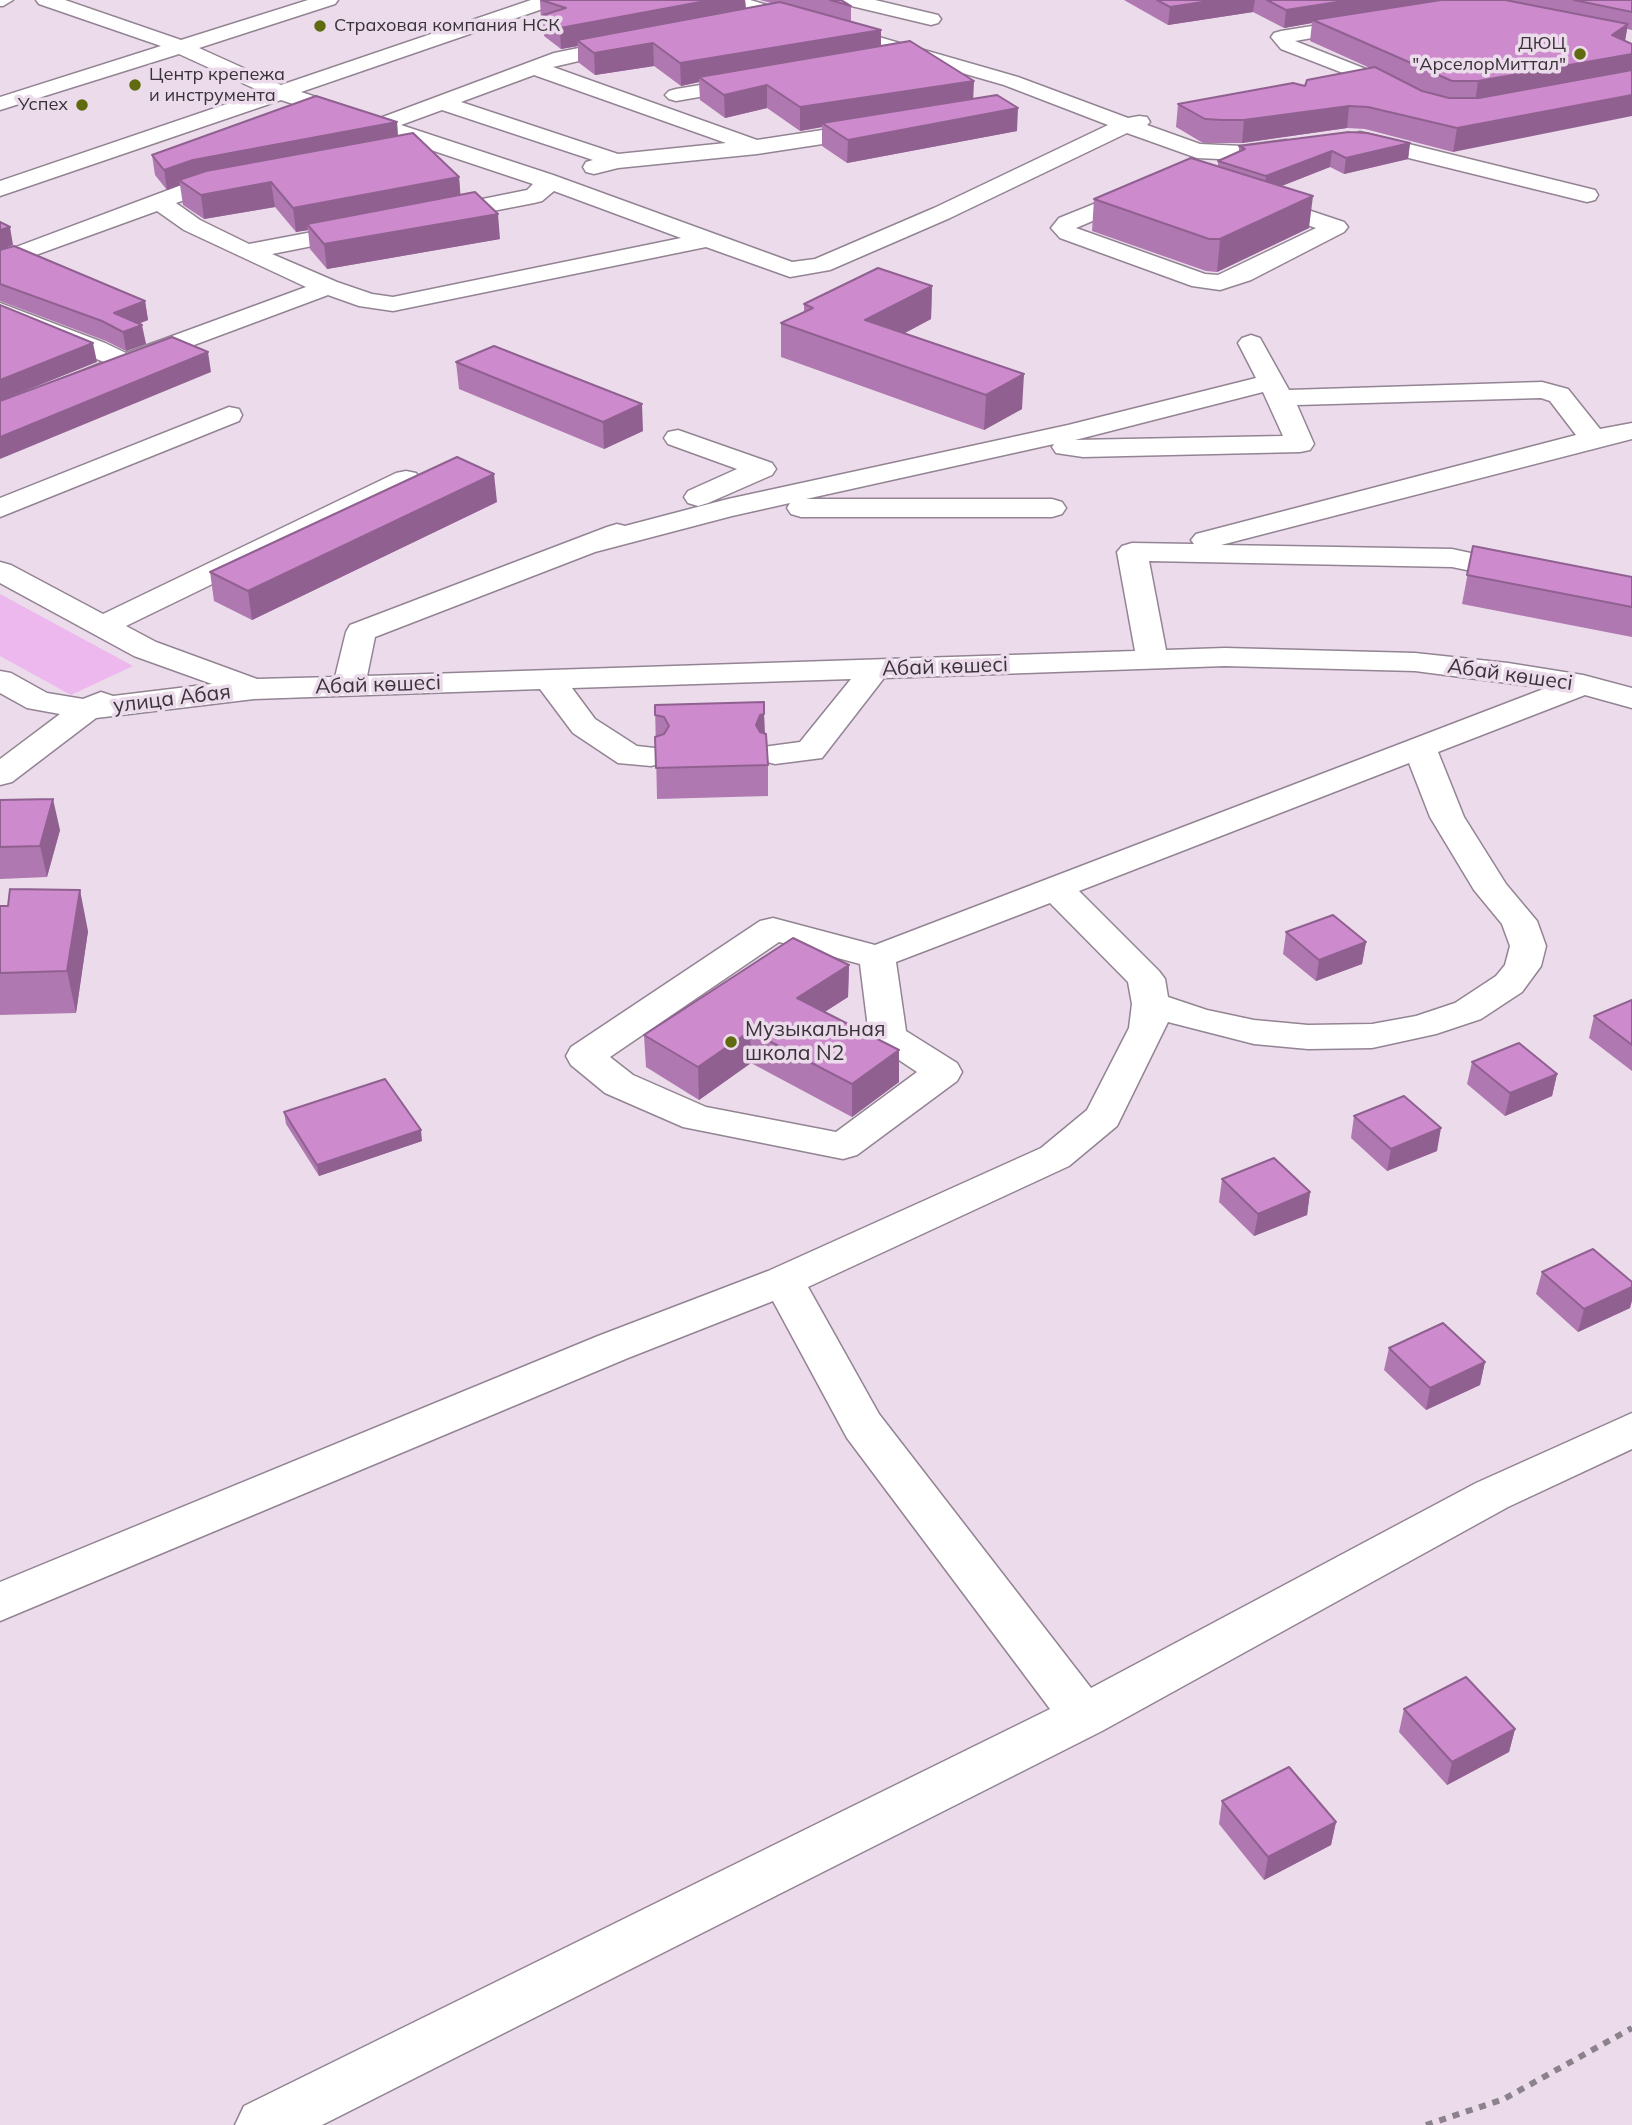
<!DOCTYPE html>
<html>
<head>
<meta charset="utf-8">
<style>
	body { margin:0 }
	canvas { display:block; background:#ebdbeb }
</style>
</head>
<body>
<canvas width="1632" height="2125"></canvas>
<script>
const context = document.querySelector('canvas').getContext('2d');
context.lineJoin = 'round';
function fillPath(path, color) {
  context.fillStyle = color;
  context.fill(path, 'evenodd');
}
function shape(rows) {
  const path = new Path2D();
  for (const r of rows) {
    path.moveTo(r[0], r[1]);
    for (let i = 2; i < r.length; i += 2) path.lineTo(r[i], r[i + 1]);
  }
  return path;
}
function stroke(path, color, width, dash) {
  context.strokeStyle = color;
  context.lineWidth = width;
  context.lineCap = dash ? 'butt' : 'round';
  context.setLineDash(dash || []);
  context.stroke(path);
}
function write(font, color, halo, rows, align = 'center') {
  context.font = font + ' Mulish,sans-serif';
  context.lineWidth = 7;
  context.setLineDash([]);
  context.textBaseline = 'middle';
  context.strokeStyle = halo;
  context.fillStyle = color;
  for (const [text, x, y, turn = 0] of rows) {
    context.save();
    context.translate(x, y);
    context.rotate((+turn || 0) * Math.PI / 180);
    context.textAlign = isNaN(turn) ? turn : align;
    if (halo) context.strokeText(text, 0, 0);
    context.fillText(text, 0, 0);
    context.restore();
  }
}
const green = shape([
	[0,594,133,666,71,695,0,656]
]);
const path = shape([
	[1426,2125,1504,2099,1632,2028]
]);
const minor = shape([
	[0,0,13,0,3,6,0,6,0,0],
	[36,0,65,0,181,40,308,0,338,0,335,4,199,48,281,85,531,0,560,0,557,4,301,92,380,118,554,53,628,38,635,40,638,44,635,48,553,67,757,140,875,122,883,124,886,129,883,134,875,136,757,154,618,168,594,174,586,172,583,167,586,162,593,160,442,110,401,125,553,175,792,262,815,259,934,208,1108,125,1004,85,722,4,719,0,750,0,1018,77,1128,118,1139,116,1147,117,1150,122,1147,125,1200,144,1242,146,1286,140,1294,142,1297,147,1294,152,1286,154,1242,160,1197,158,1127,133,950,218,830,270,790,277,706,247,393,311,359,306,328,295,135,367,0,421,0,404,104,362,0,320,0,303,105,343,126,353,306,287,184,230,157,211,0,268,0,253,179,186,231,175,239,177,242,182,239,187,193,197,176,203,200,220,249,244,360,223,368,225,372,230,368,235,272,254,337,282,372,294,393,297,681,238,554,191,542,201,534,203,436,222,428,220,424,215,428,210,527,190,533,184,281,100,0,196,0,181,262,92,179,54,0,110,0,97,161,46,39,4,36,0],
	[534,75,726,143,618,154,461,102,534,75],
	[840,0,875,0,938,15,941,19,938,23,931,25,843,4,840,0],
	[1362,18,1369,20,1372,24,1369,28,1295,41,1381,75,1384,79,1381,83,1374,85,1281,49,1271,37,1274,33,1281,31,1362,18],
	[750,77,757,79,760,83,757,87,676,101,669,99,665,95,669,91,676,89,750,77],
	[1360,132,1595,190,1598,195,1595,200,1587,202,1352,144,1349,139,1352,134,1360,132],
	[1141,185,1149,187,1152,192,1149,197,1076,228,1205,274,1218,275,1316,228,1253,207,1249,202,1253,197,1269,197,1344,222,1348,227,1344,232,1251,280,1220,290,1192,286,1060,238,1051,228,1059,218,1141,185],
	[1251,335,1260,338,1289,390,1542,382,1568,389,1600,429,1632,423,1632,439,1221,545,1452,549,1531,566,1535,572,1531,578,1520,581,1452,567,1149,561,1166,650,1225,648,1415,653,1508,663,1583,675,1632,688,1632,708,1585,695,1438,752,1464,817,1506,884,1537,921,1546,946,1541,966,1522,992,1481,1019,1436,1034,1372,1048,1308,1049,1254,1044,1168,1022,1117,1126,1069,1166,808,1287,879,1414,1091,1688,1476,1483,1632,1413,1632,1449,1508,1507,1102,1731,322,2125,235,2125,244,2106,1050,1709,847,1438,773,1301,628,1358,0,1621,0,1582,598,1336,768,1271,1041,1148,1087,1110,1129,1028,1132,1004,1128,982,1050,903,896,962,906,1031,957,1063,962,1072,957,1081,857,1155,843,1159,683,1127,605,1093,571,1065,566,1056,571,1047,760,921,773,918,875,945,1546,688,1415,671,1225,666,884,678,822,758,775,764,763,761,759,754,763,747,800,742,851,679,572,688,595,719,637,746,663,749,668,756,663,763,651,766,618,763,573,733,540,689,254,699,96,718,12,782,0,785,0,759,60,714,27,708,0,693,0,671,11,673,47,693,83,699,101,692,113,696,212,684,134,656,0,583,0,562,11,565,103,614,396,473,406,471,416,473,420,479,416,485,126,626,156,642,257,679,335,677,346,632,350,625,607,527,617,524,625,526,728,499,1068,425,1256,378,1238,343,1242,338,1251,335],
	[1263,392,1283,436,1075,440,1079,439,1263,392],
	[1541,398,1550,401,1576,435,1196,534,1191,540,1194,544,1132,543,1122,546,1117,552,1135,651,367,676,375,637,595,552,732,516,790,503,787,508,791,514,801,517,1052,517,1062,514,1066,508,1062,502,1052,499,806,499,1054,444,1052,447,1056,453,1083,457,1300,452,1310,450,1314,444,1297,405,1541,398],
	[1409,763,1430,817,1474,890,1502,924,1510,946,1505,965,1496,976,1455,1003,1416,1016,1372,1024,1308,1025,1254,1020,1207,1010,1168,997,1165,979,1159,971,1079,891,1409,763],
	[779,942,860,964,869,1036,875,1044,917,1072,836,1132,706,1107,633,1075,610,1057,779,942],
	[229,407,239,409,242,415,239,421,0,517,0,498,229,407],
	[678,430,772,463,776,469,772,475,708,503,698,506,688,503,684,497,688,491,737,469,668,444,664,438,668,432,678,430]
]);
const wall = shape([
	[540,0,745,0,746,8,771,3,760,0,841,0,851,6,851,22,881,46,973,99,1017,131,847,163,822,146,822,127,800,131,767,108,725,118,700,100,699,82,681,86,654,66,595,75,578,62,578,46,561,49,544,36,543,20,541,20],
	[1124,0,1632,0,1632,30,1627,29,1625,41,1453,152,1365,129,1347,128,1242,143,1203,143,1176,127,1178,104,1305,86,1370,68,1310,41,1312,23,1284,28,1253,12,1168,25],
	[397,122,398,136,459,177,460,195,500,239,327,269,310,249,308,230,296,232,275,207,204,219,183,205,180,185,167,190,155,175,152,155],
	[1410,143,1408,159,1344,174,1330,167,1281,186,1309,228,1217,272,1206,271,1092,231,1094,199,1218,166,1218,161,1239,152,1239,146],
	[0,250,145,301,148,320,140,323,146,344,126,351,106,341,0,301],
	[932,286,931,319,905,333,1022,409,984,430,781,357,781,323,804,312,804,304],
	[456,362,643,431,604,449,459,389],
	[497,502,252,620,214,601,210,572],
	[1473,546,1632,577,1632,637,1462,604],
	[655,705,764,714,765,734,768,765,768,796,657,799],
	[0,800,60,830,47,877,0,879],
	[0,906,88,931,76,1013,0,1015],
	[1286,932,1366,942,1362,964,1316,981,1283,954],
	[849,965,848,997,824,1012,899,1082,852,1117,751,1063,699,1100,646,1067,644,1035],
	[1632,1000,1632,1071,1589,1038,1594,1016],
	[1472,1062,1557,1074,1552,1096,1505,1116,1467,1084],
	[284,1112,422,1141,319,1176,286,1124],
	[1354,1116,1437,1151,1387,1171,1351,1138],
	[1222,1179,1310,1192,1307,1215,1254,1236,1219,1202],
	[1542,1272,1630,1308,1578,1332,1536,1294],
	[1389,1348,1485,1362,1480,1385,1426,1410,1384,1370],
	[1404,1709,1515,1729,1509,1752,1447,1785,1399,1732],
	[1222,1801,1336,1822,1331,1845,1264,1880,1219,1824]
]);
const shadedWall = shape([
	[711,0,745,0,746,13,577,40,578,46,561,49,560,28],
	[1216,0,1255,0,1253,12,1168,25,1170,7],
	[1350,0,1440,0,1313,20,1312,23,1284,28,1286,10],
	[1628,24,1624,46,1612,35],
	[881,30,881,52,699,77,699,82,681,86,680,63],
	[653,43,654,66,595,75,594,53],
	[1632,54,1632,73,1475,103,1478,81],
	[974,81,973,104,822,123,822,127,800,131,800,107],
	[767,85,767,108,725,118,724,95],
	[1632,95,1632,116,1453,152,1457,128],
	[1349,106,1347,128,1242,143,1244,120],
	[1018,108,1017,131,847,163,848,140],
	[397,122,398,141,179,180,180,185,167,190,164,170,193,160],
	[1410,143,1408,159,1344,174,1346,158],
	[1332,151,1330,167,1264,193,1266,176],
	[459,177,461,201,307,224,308,230,296,232,293,208],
	[271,182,275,207,204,219,201,195],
	[1313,196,1309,228,1217,272,1220,239],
	[498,214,500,239,327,269,324,244],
	[10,227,13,245,0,250,0,230],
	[932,286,931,319,865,354,865,320],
	[145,301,148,320,121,331,114,313],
	[142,325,146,344,126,351,123,332],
	[93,343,97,362,0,401,0,380],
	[208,352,211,372,0,459,0,437],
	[1024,374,1022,409,984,430,986,395],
	[642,404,643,431,604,449,603,422],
	[494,474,497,502,252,620,248,591],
	[764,714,765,744,756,725,760,715],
	[53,799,60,830,47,877,40,846],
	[80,890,88,931,76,1013,67,971],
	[1366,942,1362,964,1316,981,1319,960],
	[849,965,848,997,797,1030,797,998],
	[750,1031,751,1063,699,1100,698,1067],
	[899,1050,899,1082,852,1117,852,1084],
	[1557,1074,1552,1096,1505,1116,1510,1093],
	[1441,1128,1437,1151,1387,1171,1391,1149],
	[421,1130,422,1141,319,1176,317,1165],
	[1310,1192,1307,1215,1254,1236,1258,1214],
	[1632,1287,1632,1301,1630,1308,1578,1332,1584,1309],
	[1485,1362,1480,1385,1426,1410,1430,1388],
	[1515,1729,1509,1752,1447,1785,1452,1762],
	[1336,1822,1331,1845,1264,1880,1268,1857]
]);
const building = shape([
	[541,0,711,0,560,28,543,15,566,8,541,0],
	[830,0,841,0,851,6,830,0],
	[1157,0,1216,0,1170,7,1157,0],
	[1267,0,1350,0,1286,10,1267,0],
	[1441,0,1505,0,1628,24,1612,35,1632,44,1632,54,1478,81,1452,81,1313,20,1441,0],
	[1574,0,1632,0,1632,12,1574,0],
	[780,2,881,30,680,63,653,43,594,53,577,40,780,2],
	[910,41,974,81,800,107,767,85,724,95,699,77,910,41],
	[1375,67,1422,91,1449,98,1479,98,1632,70,1632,95,1457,128,1368,107,1349,106,1244,120,1222,120,1205,119,1178,104,1293,83,1305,86,1307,80,1375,67],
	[997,95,1018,108,848,140,822,123,997,95],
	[316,96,397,122,193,160,164,170,152,155,316,96],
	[1349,132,1367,133,1410,143,1346,158,1332,151,1266,176,1218,161,1245,149,1239,146,1349,132],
	[413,133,459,177,293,208,271,182,201,195,179,180,206,171,413,133],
	[1191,158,1313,196,1220,239,1209,239,1094,199,1191,158],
	[475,192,498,214,324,244,307,224,475,192],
	[0,222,10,227,0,230,0,222],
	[14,246,145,301,114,313,142,325,123,332,102,321,0,284,0,250,14,246],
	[878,268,932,286,865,320,1024,374,986,395,781,323,813,308,804,304,878,268],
	[0,305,93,343,0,380,0,305],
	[172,337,208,352,0,437,0,401,172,337],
	[494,346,642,404,603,422,456,362,494,346],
	[457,457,494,474,248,591,210,572,457,457],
	[1473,546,1632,577,1632,607,1467,575,1473,546],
	[764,702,764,714,760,715,756,725,760,732,766,734,768,765,656,768,655,737,664,734,669,726,664,717,655,715,655,705,764,702],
	[53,799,40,846,0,847,0,800,53,799],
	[10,889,80,890,67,971,0,973,0,906,8,906,10,889],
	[1333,915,1366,942,1319,960,1286,932,1333,915],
	[793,938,849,965,797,998,899,1050,852,1084,750,1031,698,1067,644,1035,793,938],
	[1632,1000,1632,1045,1594,1016,1632,1000],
	[1519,1043,1557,1074,1510,1093,1472,1062,1519,1043],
	[385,1079,421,1130,317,1165,284,1112,385,1079],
	[1404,1096,1441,1128,1391,1149,1354,1116,1404,1096],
	[1274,1158,1310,1192,1258,1214,1222,1179,1274,1158],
	[1593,1249,1632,1282,1632,1287,1584,1309,1542,1272,1593,1249],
	[1443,1323,1485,1362,1430,1388,1389,1348,1443,1323],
	[1466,1677,1515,1729,1452,1762,1404,1709,1466,1677],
	[1289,1767,1336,1822,1268,1857,1222,1801,1289,1767]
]);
const markers = [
	[320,26,7,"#606a0f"],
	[1580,54,7,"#606a0f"],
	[135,85,7,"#606a0f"],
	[82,105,7,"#606a0f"],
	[731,1042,7,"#606a0f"]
];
const farPoinames = [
	["Страховая компания НСК",334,26],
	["ДЮЦ",1566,44,"right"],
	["\"АрселорМиттал\"",1566,65,"right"],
	["Центр крепежа",149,75],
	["и инструмента",149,96],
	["Успех",68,105,"right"]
];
const streetNames = [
	["Абай көшесі",945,667,-2],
	["Абай көшесі",1510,675,8],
	["Абай көшесі",378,685,-2],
	["улица Абая",172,699,-7]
];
const poiNames = [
	["Музыкальная",745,1030],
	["школа N2",745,1054]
];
fillPath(green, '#edb8ee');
stroke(minor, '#938493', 3);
stroke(path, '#8c828c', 6, [7, 7]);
fillPath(minor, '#fff');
fillPath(wall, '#b078b1');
fillPath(shadedWall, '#906190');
fillPath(building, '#cd8bce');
stroke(building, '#906190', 2);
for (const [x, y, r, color] of markers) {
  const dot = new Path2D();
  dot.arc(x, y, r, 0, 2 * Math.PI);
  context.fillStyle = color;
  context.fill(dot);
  stroke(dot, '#ebdbeb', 2.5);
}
write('18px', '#393339', '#ebdbeb', farPoinames, 'left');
write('21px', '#393339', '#ebdbeb', streetNames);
write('21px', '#393339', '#ebdbeb', poiNames, 'left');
</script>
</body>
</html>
